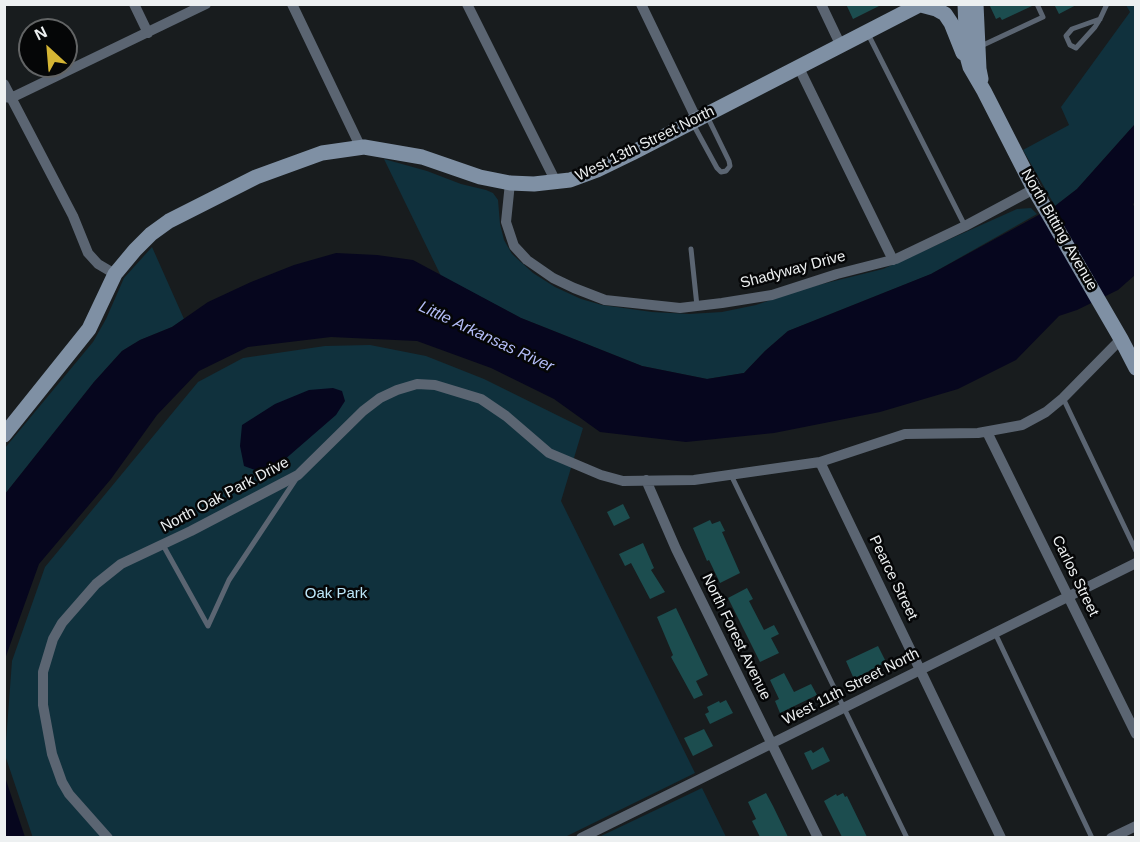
<!DOCTYPE html>
<html>
<head>
<meta charset="utf-8">
<style>
	body { margin:0 }
	#map { position:relative; width:1140px; height:842px; overflow:hidden; background:#181c1e; font-family:Arial,sans-serif }
	canvas { display:block }
	.frame { position:absolute; inset:0; border:6px solid #edf0f1; pointer-events:none }
	.north { position:absolute; left:18px; top:18px; width:60px; height:60px; box-sizing:border-box; background:#050607; border:2px solid #626465; border-radius:50%; rotate:334deg; font-size:16px; font-weight:700; line-height:24px; text-align:center; color:#edf0f1 }
	.north::after { content:''; display:block; margin:auto; width:21px; height:27px; background:#d5b534; clip-path:polygon(50% 0,100% 100%,50% 72%,0 100%) }
</style>
</head>
<body>
<div id="map">
<canvas width="1140" height="842"></canvas>
<div class="frame"></div>
<div class="north">N</div>
</div>
<script>
const context = document.querySelector('canvas').getContext('2d');
context.lineJoin = 'round';
function fillPath(path, color) {
  context.fillStyle = color;
  context.fill(path, 'evenodd');
}
function shape(rows) {
  const path = new Path2D();
  for (const r of rows) {
    path.moveTo(r[0], r[1]);
    for (let i = 2; i < r.length; i += 2) path.lineTo(r[i], r[i + 1]);
  }
  return path;
}
function stroke(path, color, width, dash) {
  context.strokeStyle = color;
  context.lineWidth = width;
  context.lineCap = dash ? 'butt' : 'round';
  context.setLineDash(dash || []);
  context.stroke(path);
}
function write(font, color, halo, rows, align = 'center') {
  context.font = font + ' Arial,sans-serif';
  context.lineWidth = 5;
  context.setLineDash([]);
  context.textBaseline = 'middle';
  context.strokeStyle = halo;
  context.fillStyle = color;
  for (const [text, x, y, turn = 0] of rows) {
    context.save();
    context.translate(x, y);
    context.rotate((+turn || 0) * Math.PI / 180);
    context.textAlign = isNaN(turn) ? turn : align;
    if (halo) context.strokeText(text, 0, 0);
    context.fillText(text, 0, 0);
    context.restore();
  }
}
const green = shape([
	[1126,5,1135,5,1135,124,1077,189,1055,206,1023,150,1069,125,1061,107,1130,12],
	[384,159,427,171,461,184,486,190,493,193,498,200,500,224,504,240,512,254,533,273,555,287,581,299,602,305,652,312,689,314,722,312,756,305,806,288,883,269,1017,209,1031,208,1037,214,931,274,788,331,765,351,744,373,707,379,642,366,521,318,441,276],
	[152,247,184,319,172,327,140,340,122,351,94,382,5,494,5,448,93,342,106,319,124,278],
	[370,345,426,356,484,379,583,428,561,501,695,773,565,837,33,838,5,755,12,661,45,567,198,382,243,358,325,346],
	[702,788,726,837,599,837]
]);
const water = shape([
	[1135,124,1136,201,1133,204,1136,211,1135,275,1118,290,1077,310,1059,316,1016,360,958,389,880,412,774,433,686,442,600,432,554,399,491,368,417,341,331,337,248,347,199,371,157,415,111,479,39,564,5,659,5,494,94,382,122,351,140,340,172,327,208,302,251,282,294,265,336,253,377,255,413,260,521,318,642,366,707,379,744,373,765,351,788,331,931,274,1055,206,1077,189],
	[333,388,342,391,345,401,336,415,283,461,265,469,255,470,244,466,240,446,242,425,275,404,309,390],
	[5,777,25,837,5,837]
]);
const building = shape([
	[846,4,883,4,853,19],
	[989,4,1032,4,1032,6,1002,20,1000,17,996,19],
	[1054,4,1078,4,1059,14],
	[623,504,630,518,614,526,607,512],
	[710,520,712,524,720,521,725,531,722,532,740,573,720,583,709,560,707,561,693,528],
	[643,543,654,568,651,570,665,592,650,599,631,563,625,566,619,554],
	[747,588,753,599,749,601,764,630,774,625,779,634,771,638,779,653,760,662,728,598],
	[676,608,708,675,696,681,703,695,694,699,671,657,673,655,657,617],
	[878,646,886,662,854,679,846,661],
	[784,673,794,692,811,684,817,695,780,713,775,701,779,699,770,680],
	[726,700,733,713,710,724,705,714,709,712,707,707,719,701,720,703],
	[704,729,713,746,693,756,684,738],
	[823,747,830,761,812,770,804,753,811,750,813,753],
	[766,793,773,806,788,837,760,837,752,821,756,819,748,802],
	[843,793,845,797,847,796,867,837,842,837,824,801,836,794,837,796]
]);
const lane = shape([
	[1100,19,1072,29,1066,36,1070,45,1076,48,1095,27,1100,19,1107,4],
	[868,34,965,226],
	[981,46,1043,17,1037,4],
	[693,124,717,168,721,172,726,171,730,166,729,161,707,116],
	[691,249,697,306],
	[1063,398,1136,551],
	[731,475,907,838],
	[163,545,208,626,229,580,296,479],
	[995,633,1092,838]
]);
const street = shape([
	[134,4,148,33],
	[292,4,361,148],
	[467,4,556,182],
	[641,4,697,120],
	[821,4,841,46],
	[799,68,893,260],
	[4,84,73,216,88,253,98,264,115,274],
	[5,97,11,98,206,4],
	[510,183,506,222,514,246,527,260,553,278,574,288,605,300,680,308,722,303,772,295,837,274,896,259,965,226,1034,189],
	[987,432,1136,734],
	[820,462,1001,838],
	[646,480,676,549,818,838],
	[108,838,69,794,62,782,52,754,43,705,43,672,53,639,62,623,96,584,121,564,191,531,298,475,363,411,380,398,397,390,417,384,435,385,481,399,506,416,549,453,601,475,623,481,694,480,820,462,905,434,978,433,1022,425,1046,412,1063,398,1121,339],
	[581,838,1136,563],
	[1111,838,1136,826]
]);
const secondary = shape([
	[965,4,967,56,970,67,984,91,1034,189,1121,339,1136,368],
	[976,4,979,69,981,79],
	[921,5,936,9,945,14,951,23,963,53],
	[4,435,89,329,115,274,135,250,151,234,169,221,256,177,322,153,364,147,422,157,480,177,510,183,534,184,570,180,597,170,632,153,921,4]
]);
const streetNames = [
	["West 13th Street North",645,144,-26],
	["North Bitting Avenue",1059,230,60],
	["Shadyway Drive",793,270,-15],
	["North Oak Park Drive",225,495,-28],
	["Carlos Street",1075,576,64],
	["Pearce Street",893,578,64],
	["North Forest Avenue",736,637,64],
	["West 11th Street North",851,687,-27]
];
const parkNames = [
	["Oak Park",336,594]
];
const waterNames = [
	["Little Arkansas River",486,337,25]
];
fillPath(green, '#10313d');
fillPath(water, '#06061e');
fillPath(building, '#1c4d4f');
stroke(lane, '#5b6572', 5);
stroke(street, '#5b6572', 10);
stroke(secondary, '#7f90a4', 15);
write('15px', '#edf0f1', '#050607', streetNames);
write('15px', '#bde6f8', '#050607', parkNames);
write('italic 16px', '#b4bdf7', '#050607', waterNames);
</script>
</body>
</html>
